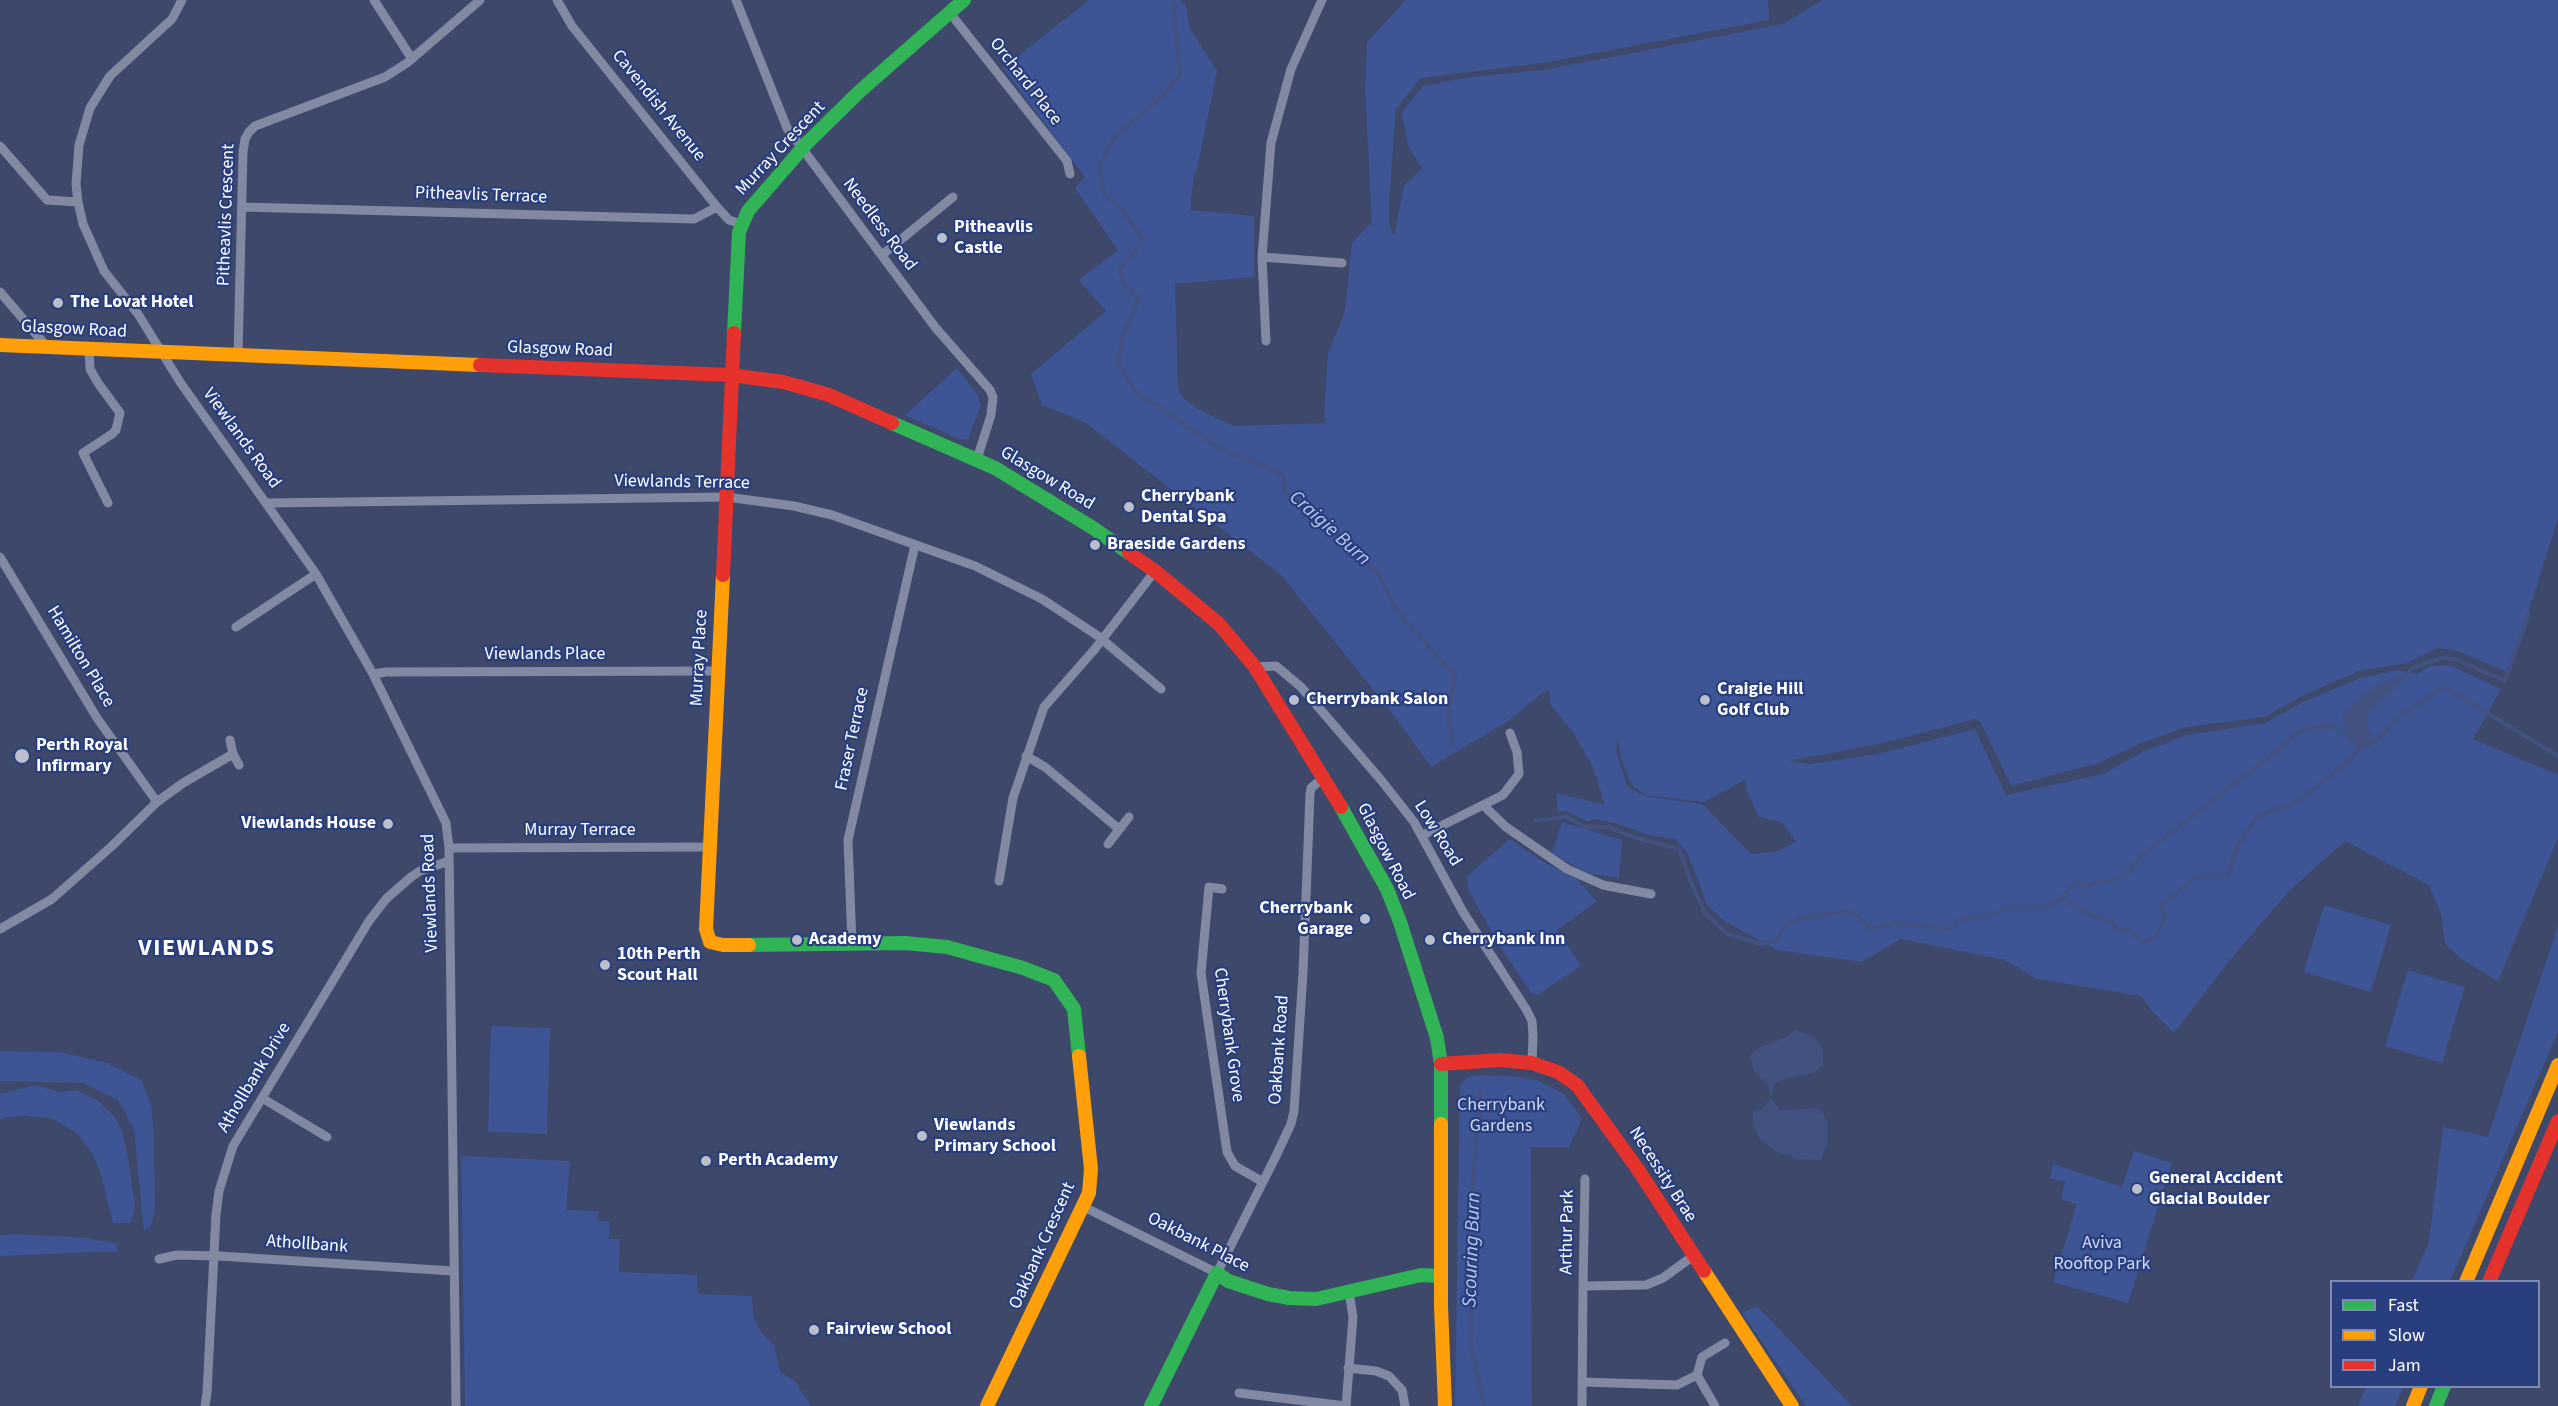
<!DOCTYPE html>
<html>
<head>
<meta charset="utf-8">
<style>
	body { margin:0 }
	#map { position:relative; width:2558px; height:1406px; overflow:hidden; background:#3d486b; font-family:"Source Sans 3",sans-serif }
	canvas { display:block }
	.legend { position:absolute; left:2330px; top:1280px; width:210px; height:108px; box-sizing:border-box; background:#293e7f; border:2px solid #7f8bb2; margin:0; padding:8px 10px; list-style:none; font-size:18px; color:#fff }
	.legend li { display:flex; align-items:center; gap:12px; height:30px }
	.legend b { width:30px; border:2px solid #7f8bb2 }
</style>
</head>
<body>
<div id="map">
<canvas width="2558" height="1406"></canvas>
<ul class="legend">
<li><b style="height:8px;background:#30b455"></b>Fast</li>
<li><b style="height:8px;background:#ff9f0a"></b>Slow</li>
<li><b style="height:8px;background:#e5322d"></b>Jam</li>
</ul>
</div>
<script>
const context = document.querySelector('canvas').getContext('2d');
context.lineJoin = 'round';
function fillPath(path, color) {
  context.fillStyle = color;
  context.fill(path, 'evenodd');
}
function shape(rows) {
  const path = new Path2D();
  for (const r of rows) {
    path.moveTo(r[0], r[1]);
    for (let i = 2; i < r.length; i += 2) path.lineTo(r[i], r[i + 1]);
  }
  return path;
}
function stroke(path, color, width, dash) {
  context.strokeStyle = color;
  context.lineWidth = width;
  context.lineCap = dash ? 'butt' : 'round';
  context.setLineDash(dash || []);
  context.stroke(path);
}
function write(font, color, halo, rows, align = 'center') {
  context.font = font + ' "Source Sans 3",sans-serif';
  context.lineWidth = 4.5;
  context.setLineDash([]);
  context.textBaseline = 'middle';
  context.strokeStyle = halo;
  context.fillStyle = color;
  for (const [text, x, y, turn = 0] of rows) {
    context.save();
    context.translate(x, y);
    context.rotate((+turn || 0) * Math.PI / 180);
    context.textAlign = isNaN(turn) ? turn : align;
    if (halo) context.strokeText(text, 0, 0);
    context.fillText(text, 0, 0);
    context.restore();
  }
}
const green = shape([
	[1089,0,1180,0,1186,6,1189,27,1217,71,1197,170,1194,174,1190,210,1254,216,1254,277,1175,284,1178,388,1183,398,1205,413,1234,426,1325,423,1324,411,1328,354,1345,311,1352,243,1372,222,1365,89,1367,42,1406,0,1768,0,1769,20,1543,63,1421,78,1396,109,1389,203,1389,224,1394,236,1404,185,1422,169,1409,147,1401,113,1423,86,1471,77,1544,70,1783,24,1823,0,2558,0,2558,519,2509,673,2458,651,2438,648,2407,663,2359,671,2302,696,2265,717,2186,727,2139,744,2099,763,2011,786,1981,723,1976,719,1875,745,1789,761,1810,764,1878,754,1975,729,2006,795,2104,774,2142,752,2187,735,2265,723,2303,702,2360,678,2398,670,2417,674,2430,666,2449,665,2501,689,2473,739,2558,775,2558,838,2498,981,2464,961,2445,944,2441,914,2429,885,2345,841,2287,893,2230,960,2174,1033,2152,1011,2141,996,2037,979,2005,960,1901,939,1861,962,1777,950,1721,919,1707,904,1687,852,1675,839,1649,835,1614,823,1594,819,1588,822,1567,811,1558,812,1556,793,1605,805,1593,767,1574,734,1550,704,1549,690,1541,694,1508,721,1431,767,1392,713,1282,576,1086,423,1042,405,1031,374,1106,311,1079,280,1118,250,1075,188,1085,177,1003,68],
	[1618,737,1621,758,1629,779,1634,787,1646,795,1704,802,1745,780,1747,792,1759,817,1783,823,1796,842,1776,852,1751,854,1702,804,1646,796,1628,788,1616,751],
	[957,368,978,396,981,405,968,439,961,440,905,415],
	[1562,822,1622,840,1619,878,1586,873,1552,853],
	[1510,839,1542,861,1577,879,1597,901,1557,930,1581,966,1537,995,1531,993,1498,943,1468,889,1467,876],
	[2324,905,2391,925,2371,992,2304,972],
	[2558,925,2558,1032,2450,1281,2412,1281,2429,1241,2443,1127,2488,1137],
	[2408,970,2465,987,2442,1063,2385,1046],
	[491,1026,550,1028,547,1134,488,1132],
	[0,1051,59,1052,107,1063,141,1080,151,1105,154,1135,155,1209,151,1226,144,1231,134,1129,118,1100,83,1083,0,1081],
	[1482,1075,1511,1076,1537,1080,1564,1094,1582,1119,1569,1147,1531,1147,1532,1406,1455,1406,1460,1086,1467,1077],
	[34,1085,60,1092,76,1090,98,1101,114,1116,123,1133,128,1160,135,1205,131,1223,113,1223,101,1174,92,1153,78,1134,51,1118,24,1116,8,1117,0,1120,0,1094],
	[2134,1151,2172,1163,2128,1303,2053,1282,2077,1204,2061,1199,2065,1182,2050,1178,2053,1164,2122,1187],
	[461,1156,570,1161,566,1210,599,1211,597,1221,610,1222,609,1239,620,1239,619,1272,697,1275,698,1294,752,1296,753,1316,761,1332,774,1346,780,1372,795,1381,811,1406,465,1406],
	[14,1234,86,1238,115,1243,118,1251,0,1256,0,1236],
	[1757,1306,1852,1406,1806,1406,1742,1313],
	[2366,1387,2366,1386,2404,1387,2395,1406,2358,1406]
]);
const water = shape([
	[2405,677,2394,690,2369,711,2367,726,2375,742,2372,749,2360,747,2347,740,2343,714,2376,685],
	[1796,1030,1815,1038,1823,1050,1823,1065,1814,1073,1786,1078,1775,1083,1771,1098,1780,1110,1819,1108,1828,1122,1827,1143,1821,1160,1797,1159,1775,1151,1760,1139,1752,1124,1753,1111,1763,1108,1771,1098,1768,1086,1753,1069,1750,1055,1761,1047,1784,1038]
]);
const stream = shape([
	[1144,240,1121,209,1104,194,1099,166,1115,137,1167,92,1180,75,1173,0],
	[1137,249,1119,270,1125,285,1139,298,1124,334,1118,363,1135,391,1219,448,1284,475,1284,490,1355,550,1379,575,1397,611,1455,676,1448,714,1453,745],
	[2405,677,2413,668,2440,658,2455,659,2505,681,2529,613],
	[2375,742,2402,714,2445,687,2558,756],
	[1535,821,1567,817,1585,827,1608,827,1633,837,1679,849,1692,885,1705,913,1727,934,1761,944,1776,941,1786,924,1803,918,1846,911,1858,916,1871,929,1896,923,1951,929,1960,919,1994,914,2011,907,2046,908,2061,898,2075,883,2087,886,2117,879,2129,872,2142,855,2268,758,2299,731,2330,725,2346,733],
	[2061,898,2089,914,2112,922,2118,930,2128,930,2143,942,2154,939,2165,919,2162,905,2196,877,2228,875,2238,845,2258,816,2296,803,2352,758,2360,747],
	[1480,1092,1473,1181,1470,1280,1471,1346,1484,1406]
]);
const street = shape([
	[182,0,172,19,110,76,90,108,79,145,76,184,78,202,83,224,104,271,138,314,180,382,316,574,373,674,446,823,449,848,456,1406],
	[374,0,412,59],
	[557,0,572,26,717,207,729,220,741,224],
	[736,0,787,128,935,327,990,390,993,397,991,415,977,459],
	[950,13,1067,161,1070,174],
	[0,146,47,200,78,202],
	[243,207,694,219,717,207],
	[882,255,953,197],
	[1262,257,1342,263],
	[0,292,47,347],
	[1266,341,1262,257,1271,143,1291,69,1322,0],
	[89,349,90,369,98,383,120,413,116,430,112,434,83,453,108,503],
	[238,355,243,152,245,139,249,132,255,126,385,77,407,63,480,0],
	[267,503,726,497,794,506,832,515,975,566,1042,599,1098,636,1161,689],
	[0,557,97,718,157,802],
	[236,627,316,574],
	[1255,667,1276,666,1301,687,1381,780,1414,822,1463,912,1526,1009,1532,1021,1533,1036,1532,1063],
	[373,674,386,672,718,671],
	[230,740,233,754,239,765],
	[1026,756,1045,767,1119,829],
	[1483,805,1506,827,1567,869,1603,885,1651,894],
	[1423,835,1503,795,1519,774,1517,752,1510,733],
	[1108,844,1129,817],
	[449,848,710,847],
	[999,881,1013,798,1044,707,1094,650,1155,571],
	[1222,889,1209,887,1201,973,1227,1152,1235,1166,1263,1182],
	[0,929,52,899,112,846,157,802,183,783,233,754],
	[852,944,848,840,915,545],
	[262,1098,327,1137],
	[1084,1207,1217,1273,1275,1158,1291,1124,1294,1111,1303,973,1310,794,1311,788,1324,777],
	[159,1259,177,1255,219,1256,453,1271],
	[1583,1286,1585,1179],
	[1348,1368,1376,1371,1389,1376,1402,1390,1405,1406],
	[1697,1375,1702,1357,1725,1343],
	[1582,1382,1677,1385,1697,1375,1715,1406],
	[1239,1393,1346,1406],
	[205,1406,207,1393,216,1214,219,1191,233,1146,369,921,386,899,411,877,420,871,449,861],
	[1346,1406,1353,1317,1349,1292],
	[1582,1406,1583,1286,1646,1285,1663,1278,1693,1256]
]);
const fast = shape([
	[734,333,739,232,748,211,807,143,860,91,964,0],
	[892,423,995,468,1093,528,1129,553],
	[1341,807,1387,889,1400,922,1437,1038,1441,1064,1441,1124],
	[749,945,905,943,947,947,1023,968,1054,980,1074,1009,1079,1056],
	[1151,1406,1217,1273,1228,1281,1268,1294,1289,1298,1316,1299,1421,1275,1441,1276],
	[2436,1406,2444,1386]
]);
const slow = shape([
	[0,345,480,365],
	[723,575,706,929,710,942,723,945,749,945],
	[1441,1124,1441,1306,1445,1406],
	[1704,1271,1792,1406],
	[2466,1282,2558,1065],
	[987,1406,1089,1193,1091,1169,1079,1056],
	[2413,1406,2421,1386]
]);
const jam = shape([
	[480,365,731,375,783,382,829,395,892,423],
	[1129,553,1155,571,1219,624,1255,667,1341,807],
	[723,575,734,333],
	[1441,1064,1500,1060,1532,1063,1558,1072,1577,1085,1637,1168,1704,1271],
	[2489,1282,2558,1121]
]);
const markers = [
	[942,238,6,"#bbbfcb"],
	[58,303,6,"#bbbfcb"],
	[1129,507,6,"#bbbfcb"],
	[1095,545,6,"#bbbfcb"],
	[1294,700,6,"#bbbfcb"],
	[1705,700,6,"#bbbfcb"],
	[22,756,8,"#bbbfcb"],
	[388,824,6,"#bbbfcb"],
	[1365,919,6,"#bbbfcb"],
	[797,940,6,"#bbbfcb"],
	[1430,940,6,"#bbbfcb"],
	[605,965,6,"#bbbfcb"],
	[922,1136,6,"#bbbfcb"],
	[706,1161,6,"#bbbfcb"],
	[2137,1189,6,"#bbbfcb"],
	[814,1330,6,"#bbbfcb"]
];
const streetNames = [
	["Orchard Place",1025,82,52],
	["Cavendish Avenue",658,106,51],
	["Murray Crescent",781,149,-47],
	["Pitheavlis Terrace",481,196,2],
	["Pitheavlis Crescent",227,215,-88],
	["Needless Road",879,225,53],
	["Glasgow Road",74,330,3],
	["Glasgow Road",560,350,2],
	["Viewlands Road",241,439,54],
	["Glasgow Road",1047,479,31],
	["Viewlands Terrace",682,483,1],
	["Viewlands Place",545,655],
	["Hamilton Place",80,657,59],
	["Murray Place",700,658,-87],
	["Fraser Terrace",853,739,-78],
	["Murray Terrace",580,831],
	["Low Road",1437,834,58],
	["Glasgow Road",1385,852,63],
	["Viewlands Road",431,893,-92],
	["Cherrybank Grove",1228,1035,82],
	["Oakbank Road",1280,1050,-86],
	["Athollbank Drive",255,1078,-59],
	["Necessity Brae",1662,1175,57],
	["Arthur Park",1568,1232,-89],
	["Oakbank Place",1198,1243,27],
	["Athollbank",307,1245,4],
	["Oakbank Crescent",1043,1246,-66]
];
const poiNames = [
	["Pitheavlis",954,228],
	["Castle",954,249],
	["The Lovat Hotel",70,303],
	["Cherrybank",1141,497],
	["Dental Spa",1141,518],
	["Braeside Gardens",1107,545],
	["Craigie Hill",1717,690],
	["Golf Club",1717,711],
	["Cherrybank Salon",1306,700],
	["Perth Royal",36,746],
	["Infirmary",36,767],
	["Viewlands House",376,824,"right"],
	["Cherrybank",1353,909,"right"],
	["Garage",1353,930,"right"],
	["Academy",809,940],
	["Cherrybank Inn",1442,940],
	["10th Perth",617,955],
	["Scout Hall",617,976],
	["Viewlands",934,1126],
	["Primary School",934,1147],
	["Perth Academy",718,1161],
	["General Accident",2149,1179],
	["Glacial Boulder",2149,1200],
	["Fairview School",826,1330]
];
const parkNames = [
	["Cherrybank",1501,1106],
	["Gardens",1501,1127],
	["Aviva",2102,1244],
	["Rooftop Park",2102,1265]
];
const waterNames = [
	["Craigie Burn",1329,529,42],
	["Scouring Burn",1473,1250,-88]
];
const districtNames = [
	["VIEWLANDS",207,950]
];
fillPath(green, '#3d5495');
fillPath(water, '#425180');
stroke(stream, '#425180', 4);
stroke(street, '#8289a2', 9);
stroke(fast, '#30b455', 14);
stroke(slow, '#ff9f0a', 14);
stroke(jam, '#e5322d', 14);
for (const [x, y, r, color] of markers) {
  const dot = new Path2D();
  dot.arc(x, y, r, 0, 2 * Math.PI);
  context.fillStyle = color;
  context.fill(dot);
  stroke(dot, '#293e7f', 2);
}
write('18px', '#fff', '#293e7f', streetNames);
write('bold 18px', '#fff', '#293e7f', poiNames, 'left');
write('18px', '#d2dbf4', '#293e7f', parkNames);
write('italic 20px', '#bbc8ed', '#293e7f', waterNames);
context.letterSpacing = '1.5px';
write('bold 24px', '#fff', '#293e7f', districtNames);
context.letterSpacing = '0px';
</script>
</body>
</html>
